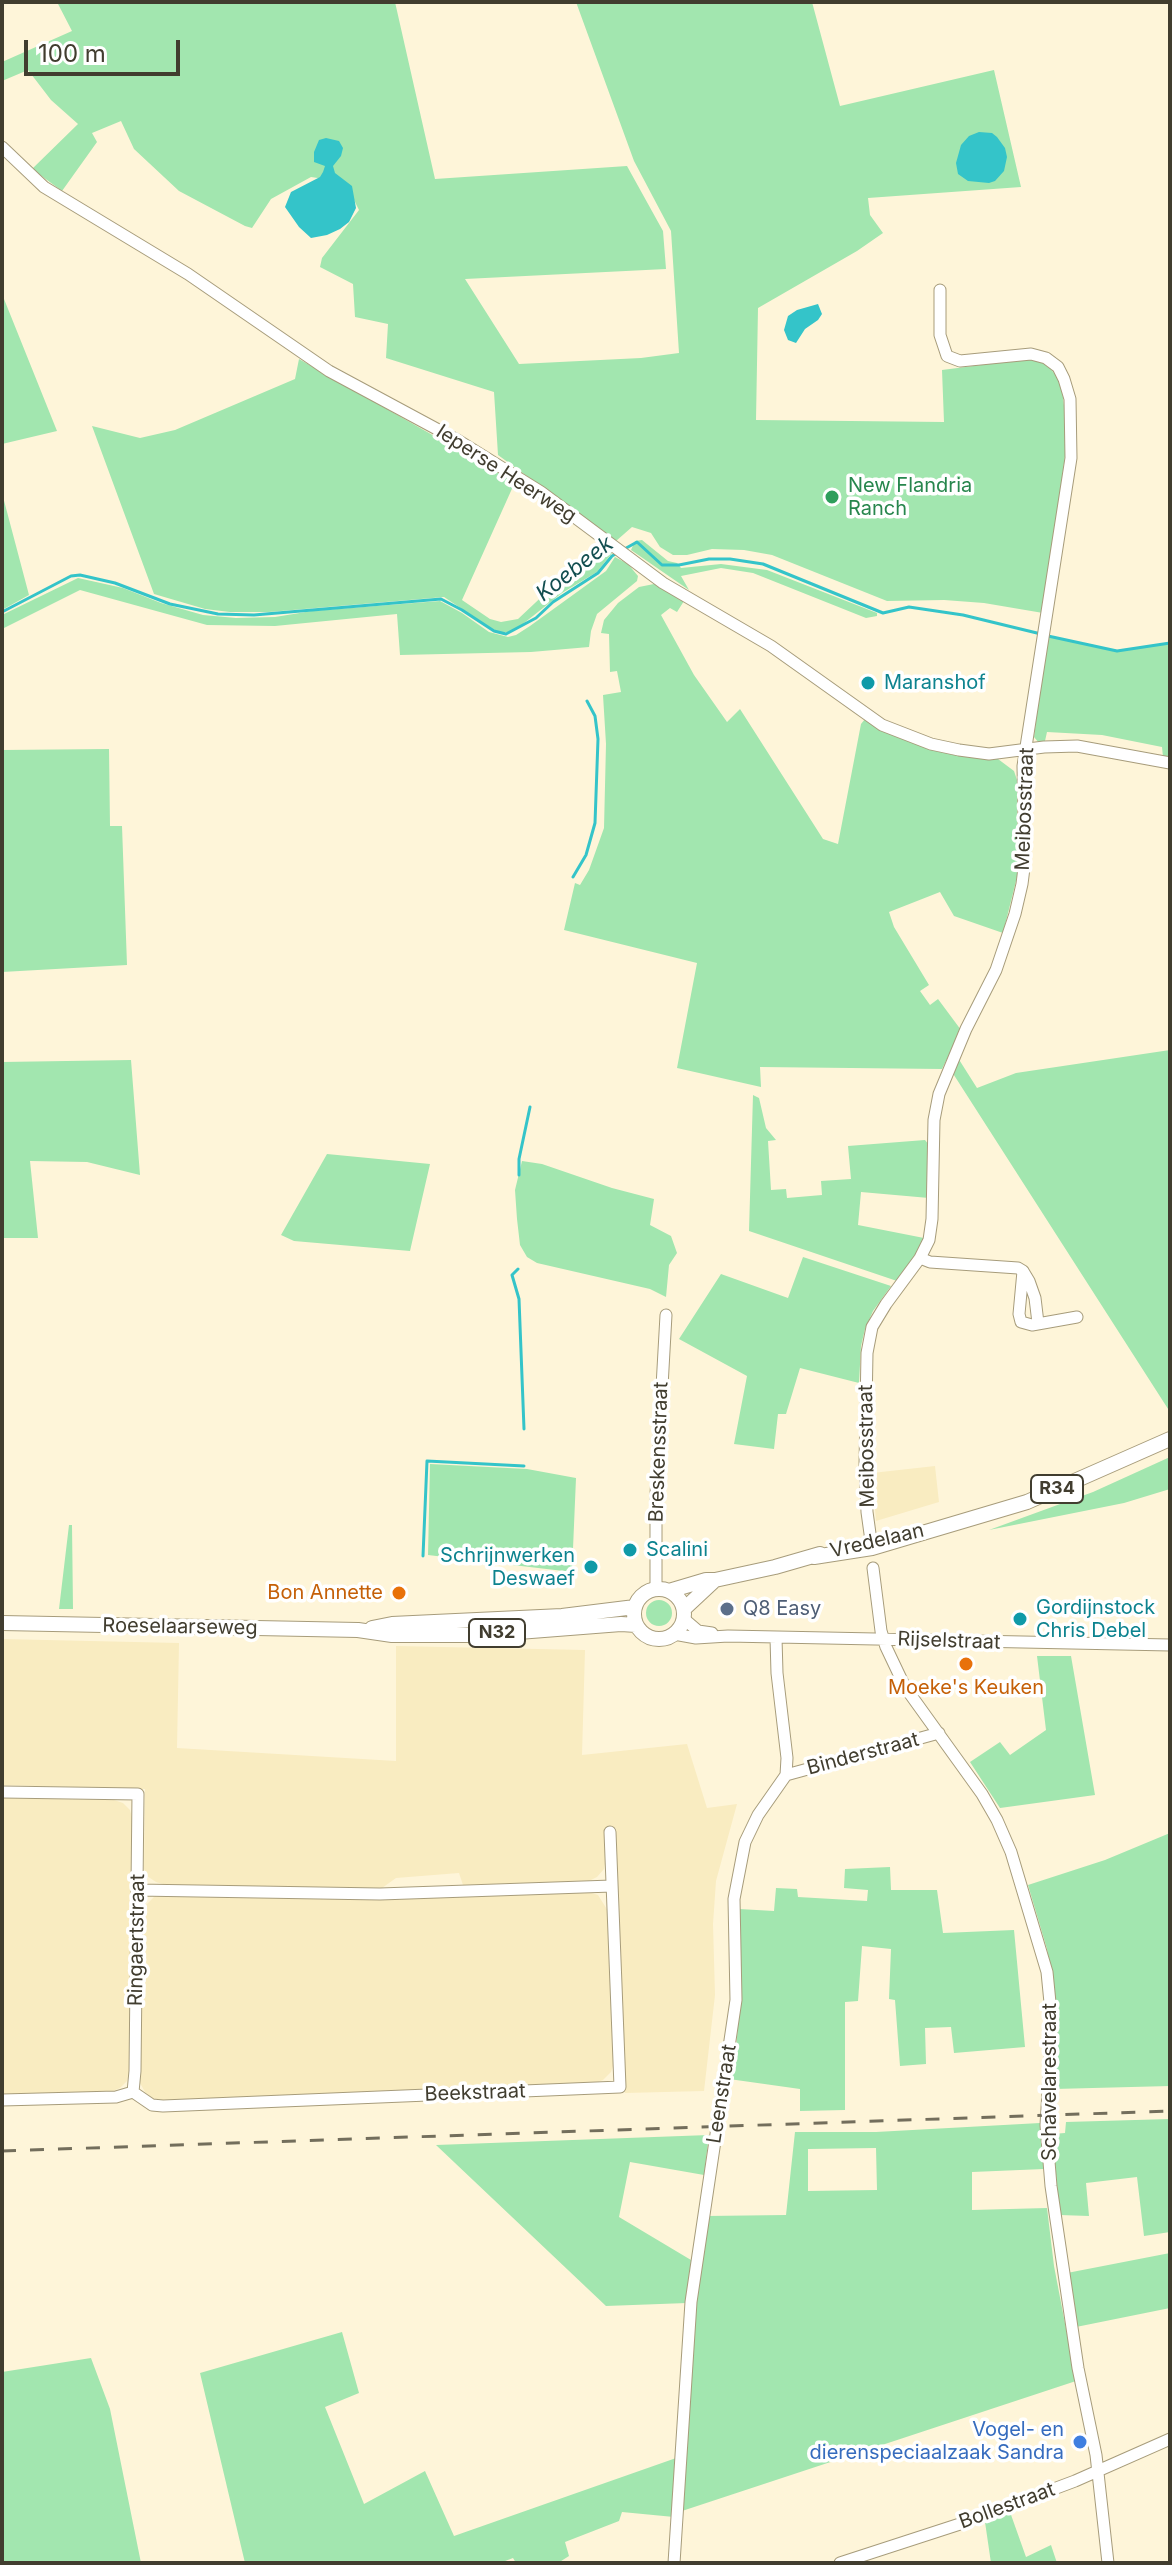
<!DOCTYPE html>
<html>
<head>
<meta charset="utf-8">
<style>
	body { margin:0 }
	#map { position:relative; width:1172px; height:2565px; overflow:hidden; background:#fef5d9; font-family:Inter,sans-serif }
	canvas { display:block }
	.frame { position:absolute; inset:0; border:4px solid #413d2f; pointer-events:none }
	.scale { position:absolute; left:24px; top:40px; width:156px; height:36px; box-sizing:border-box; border:4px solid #413d2f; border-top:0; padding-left:10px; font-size:24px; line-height:28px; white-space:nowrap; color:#413d2f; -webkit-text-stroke:6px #fff; paint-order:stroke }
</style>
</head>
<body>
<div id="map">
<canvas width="1172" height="2565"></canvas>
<div class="frame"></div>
<div class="scale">100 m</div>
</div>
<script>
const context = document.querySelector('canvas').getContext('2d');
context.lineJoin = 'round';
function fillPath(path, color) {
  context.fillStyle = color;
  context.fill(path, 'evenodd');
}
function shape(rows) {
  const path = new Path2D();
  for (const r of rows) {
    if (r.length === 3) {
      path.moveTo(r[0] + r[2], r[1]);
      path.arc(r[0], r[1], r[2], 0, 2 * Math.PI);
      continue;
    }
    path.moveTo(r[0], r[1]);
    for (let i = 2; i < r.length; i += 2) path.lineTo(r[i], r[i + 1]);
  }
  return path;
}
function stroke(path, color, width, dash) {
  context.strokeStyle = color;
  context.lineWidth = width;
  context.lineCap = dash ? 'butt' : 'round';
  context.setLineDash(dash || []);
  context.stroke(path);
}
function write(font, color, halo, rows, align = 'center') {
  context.font = font + ' Inter,sans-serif';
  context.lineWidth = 7;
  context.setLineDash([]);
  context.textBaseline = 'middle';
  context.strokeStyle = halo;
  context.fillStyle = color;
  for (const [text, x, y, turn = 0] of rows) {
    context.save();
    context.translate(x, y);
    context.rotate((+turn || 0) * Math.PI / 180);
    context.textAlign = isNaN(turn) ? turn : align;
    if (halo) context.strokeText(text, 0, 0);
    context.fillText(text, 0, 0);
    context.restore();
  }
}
const built = shape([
	[935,1466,939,1502,876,1521,872,1473],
	[2,1639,179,1643,177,1748,396,1761,396,1646,585,1650,582,1755,687,1744,707,1808,737,1804,716,1881,713,1924,715,1995,704,2091,625,2093,616,1828,606,1828,606,1859,604,1869,597,1877,589,1881,463,1885,459,1873,396,1878,382,1888,166,1885,156,1882,147,1876,144,1869,145,1789,2,1785],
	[2,1798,114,1800,123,1803,130,1810,133,1822,130,2071,127,2081,120,2088,111,2092,2,2096],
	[589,1892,598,1895,608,1911,614,2063,611,2072,603,2080,592,2084,163,2101,153,2099,145,2092,140,2083,143,1915,146,1905,154,1897,163,1895,381,1900]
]);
const green = shape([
	[57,2,395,2,435,179,627,166,663,231,666,269,465,279,519,364,641,358,679,353,671,231,634,161,576,2,812,2,840,106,994,70,1021,187,868,198,870,215,883,233,857,251,758,308,756,420,944,422,942,370,1028,359,1042,359,1061,381,1066,422,1066,449,1043,613,984,603,944,600,887,601,772,555,744,550,712,549,687,555,673,555,660,547,651,533,632,527,616,541,498,455,494,392,386,358,388,324,355,317,353,284,320,267,322,258,359,210,345,182,311,177,271,199,252,228,245,226,179,191,134,149,121,121,92,133,97,142,62,191,32,169,78,124,51,100,28,70,2,81,2,62,72,31],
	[2,294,57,431,2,444],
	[299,359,515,482,462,600,490,619,501,622,518,619,568,572,585,566,604,547,612,553,597,572,562,593,519,627,508,632,500,632,492,629,444,597,269,612,230,612,205,609,154,594,92,426,140,438,175,430,295,379],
	[2,493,29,595,2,610],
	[642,540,668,561,677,563,681,568,721,564,767,570,877,613,877,616,866,618,753,573,721,568,681,576,689,590,631,550,635,541],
	[615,557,628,564,638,576,637,581,597,614,591,631,589,647,531,652,400,655,397,614,275,626,207,625,80,590,2,629,2,615,78,578,123,588,161,603,203,615,236,618,275,617,312,611,440,601,462,613,489,632,508,637,516,635,530,626,606,571],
	[654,584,684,601,677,612,670,608,661,615,694,675,727,722,740,709,823,839,838,844,861,724,865,719,897,737,962,755,998,759,1014,771,1017,780,1018,873,1003,933,954,916,940,892,889,912,894,927,929,985,920,991,930,1005,938,999,961,1030,942,1069,760,1067,761,1087,677,1068,697,963,564,930,575,883,580,885,589,870,604,828,606,744,603,695,621,692,617,671,610,672,609,634,601,633,604,620,618,603,639,587],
	[1047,636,1117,651,1170,643,1170,758,1163,757,1162,747,1102,735,1047,732,1045,741,1039,743,1034,737],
	[109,749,110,826,122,826,127,965,2,972,2,750],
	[1170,1050,1170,1412,952,1072,958,1058,977,1088,1016,1073],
	[131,1060,140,1175,87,1162,30,1161,38,1238,2,1238,2,1062],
	[753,1095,759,1098,766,1128,776,1140,768,1141,771,1190,786,1189,787,1198,822,1195,821,1181,851,1179,848,1146,925,1140,929,1145,929,1198,861,1192,858,1225,924,1238,919,1251,897,1281,749,1231],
	[327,1154,430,1164,410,1251,294,1241,281,1235],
	[522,1161,542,1164,612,1188,654,1199,650,1225,671,1236,677,1253,669,1265,666,1297,650,1289,537,1263,527,1257,520,1245,517,1219,515,1190],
	[803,1257,891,1286,873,1311,865,1329,861,1346,859,1383,800,1368,786,1414,778,1414,774,1449,734,1444,747,1376,679,1339,721,1274,788,1298],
	[1170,1457,1170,1489,1124,1503,989,1530,1093,1492],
	[430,1464,527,1469,576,1478,572,1572,428,1555],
	[69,1525,72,1525,73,1609,59,1609],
	[659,1613,13],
	[1037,1656,1071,1656,1095,1795,1000,1808,970,1762,1000,1742,1010,1755,1046,1730],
	[1170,1833,1170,2086,1054,2089,1059,2019,1047,1949,1028,1885,1105,1860],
	[890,1867,891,1890,937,1890,943,1933,1014,1930,1025,2047,954,2053,951,2027,925,2028,926,2064,900,2066,895,2000,889,1999,891,1949,862,1946,858,2001,845,2002,845,2110,800,2111,800,2089,729,2079,736,2048,741,1993,739,1909,774,1911,776,1888,797,1889,798,1897,867,1901,868,1890,844,1888,845,1869],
	[1170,2119,1170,2232,1144,2236,1137,2177,1086,2183,1089,2216,1060,2215,1052,2134,1065,2133,1066,2122],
	[1040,2123,1044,2169,972,2172,972,2210,1047,2208,1054,2266,1076,2381,682,2511,694,2322,700,2258,707,2216,786,2215,795,2132,876,2132],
	[876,2148,877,2190,808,2191,808,2149],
	[709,2135,704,2175,630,2162,619,2217,691,2260,687,2303,606,2306,436,2145],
	[1170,2253,1170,2308,1076,2327,1067,2273],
	[342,2332,359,2393,325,2407,364,2504,425,2471,454,2536,679,2457,674,2517,622,2512,619,2521,565,2542,569,2556,558,2563,516,2563,513,2558,500,2563,245,2563,200,2373],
	[91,2358,110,2409,141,2563,2,2563,2,2372],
	[1010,2512,1026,2557,1051,2545,1057,2563,991,2563,985,2522]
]);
const water = shape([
	[979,132,992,133,997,137,1005,148,1007,157,1004,171,995,181,989,183,968,181,958,174,956,163,961,145,969,136],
	[326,138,339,141,343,148,341,156,333,166,335,173,352,186,356,208,349,222,340,229,327,235,311,238,299,227,285,207,291,192,320,177,323,172,325,166,314,162,314,152,319,140],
	[818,304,822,314,818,320,805,329,796,343,788,340,784,330,788,316,797,310]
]);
const stream = shape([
	[2,612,71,576,80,575,115,583,170,604,218,614,254,615,441,599,462,610,494,631,506,634,536,618,553,602,598,573,612,556,637,542,662,565,679,565,709,559,730,559,763,564,883,613,909,607,963,615,1041,634],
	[1048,636,1117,651,1170,643],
	[573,877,586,855,595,823,598,739,595,716,587,701],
	[519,1175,519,1159,530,1107],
	[518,1269,512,1275,519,1299,524,1429],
	[423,1556,427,1461,524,1466]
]);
const minor = shape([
	[2,147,44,187,188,274,329,371,459,441,541,492,663,583,771,646,882,725,931,744,959,750,989,754,1044,747,1077,746,1170,763],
	[920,1258,930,1262,1018,1268,1023,1271,1019,1314,1021,1322,1032,1325,1077,1317],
	[1023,1271,1029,1281,1035,1298,1038,1323],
	[872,1548,867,1512,865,1464,867,1353,872,1327,886,1304,920,1258,929,1240,932,1219,934,1120,939,1094,966,1029,996,970,1015,914,1022,884,1025,860,1023,766,1071,458,1070,399,1064,379,1058,367,1046,358,1031,354,960,361,947,356,940,335,940,290],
	[873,1568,881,1631,886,1647,905,1687,982,1794,997,1820,1011,1852,1047,1972,1052,2023,1046,2125,1051,2186,1078,2368,1096,2455,1108,2563],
	[656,1589,656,1494,666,1315],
	[684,1619,698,1631,712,1633],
	[674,1634,696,1638,728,1636,1170,1645],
	[786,1775,939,1733],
	[2,1792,138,1794,135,2071,133,2092],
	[137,1890,380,1894,612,1886],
	[133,2092,152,2105,163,2106,620,2087,610,1832],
	[2,2100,116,2097,133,2092],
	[674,2563,691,2302,736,2000,734,1899,745,1842,758,1815,786,1775,787,1758,777,1673,776,1638],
	[840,2563,963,2523,1075,2481,1170,2439]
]);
const major = shape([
	[814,1557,872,1548,1027,1502,1170,1439],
	[659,1614,25],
	[669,1591,706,1580,715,1580,775,1567,820,1554],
	[684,1609,714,1581],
	[2,1623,358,1630,392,1635,480,1635,621,1624,636,1625],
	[372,1628,392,1624,562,1616,635,1607]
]);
const rail = shape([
	[2,2151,1170,2111]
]);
const markers = [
	[832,497,8,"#2e9e5b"],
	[868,683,8,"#0f9aa8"],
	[630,1550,8,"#0f9aa8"],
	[591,1567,8,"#0f9aa8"],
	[399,1593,8,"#e8710a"],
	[727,1609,8,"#5c6f8a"],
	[1020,1619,8,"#0f9aa8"],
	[966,1664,8,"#e8710a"],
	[1080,2442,8,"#3f7fe0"]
];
const shields = [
	[1057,1489,52],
	[497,1633,56]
];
const shieldNames = [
	["R34",1057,1489],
	["N32",497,1633]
];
const streetNames = [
	["Ieperse Heerweg",506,474,33],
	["Meibosstraat",1025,809,-88],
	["Meibosstraat",867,1446,-91],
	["Breskensstraat",659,1452,-88],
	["Vredelaan",877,1541,-13],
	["Roeselaarseweg",180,1627,1],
	["Rijselstraat",949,1641,2],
	["Binderstraat",863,1754,-15],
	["Ringaertstraat",137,1940,-89],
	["Schavelarestraat",1050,2082,-90],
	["Beekstraat",475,2093,-2],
	["Leenstraat",722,2094,-81],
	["Bollestraat",1007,2506,-20]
];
const leisureNames = [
	["New Flandria",848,486],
	["Ranch",848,509]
];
const cultureNames = [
	["Maranshof",884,683],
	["Scalini",646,1550],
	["Schrijnwerken",575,1556,"right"],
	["Deswaef",575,1579,"right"],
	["Gordijnstock",1036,1608],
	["Chris Debel",1036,1631]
];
const foodNames = [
	["Bon Annette",383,1593],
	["Moeke's Keuken",966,1688,"center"]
];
const serviceNames = [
	["Q8 Easy",743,1609]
];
const shopNames = [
	["Vogel- en",1064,2430],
	["dierenspeciaalzaak Sandra",1064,2453]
];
const waterNames = [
	["Koebeek",575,569,-38]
];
fillPath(built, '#f9ecc1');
fillPath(green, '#a2e6af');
fillPath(water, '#34c4c9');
stroke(stream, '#34c4c9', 3);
stroke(minor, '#a79c7b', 13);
stroke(major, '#a79c7b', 16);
stroke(minor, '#fff', 11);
stroke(major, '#fff', 14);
stroke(rail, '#736e5c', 3, [14, 14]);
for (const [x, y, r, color] of markers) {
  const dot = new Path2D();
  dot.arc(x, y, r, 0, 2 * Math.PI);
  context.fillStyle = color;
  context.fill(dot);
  stroke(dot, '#fff', 3);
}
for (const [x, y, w] of shields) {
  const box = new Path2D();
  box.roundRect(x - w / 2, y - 14, w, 28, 6);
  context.fillStyle = '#fff';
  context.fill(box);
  stroke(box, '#413d2f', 2);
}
write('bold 18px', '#413d2f', null, shieldNames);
write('20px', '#413d2f', '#fff', streetNames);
write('20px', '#27864d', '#fff', leisureNames, 'left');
write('20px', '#0d838f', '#fff', cultureNames, 'left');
write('20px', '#c56008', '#fff', foodNames, 'right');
write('20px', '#4e5e75', '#fff', serviceNames, 'left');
write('20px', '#366cbe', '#fff', shopNames, 'right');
write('italic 22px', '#124e50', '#fff', waterNames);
</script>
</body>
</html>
